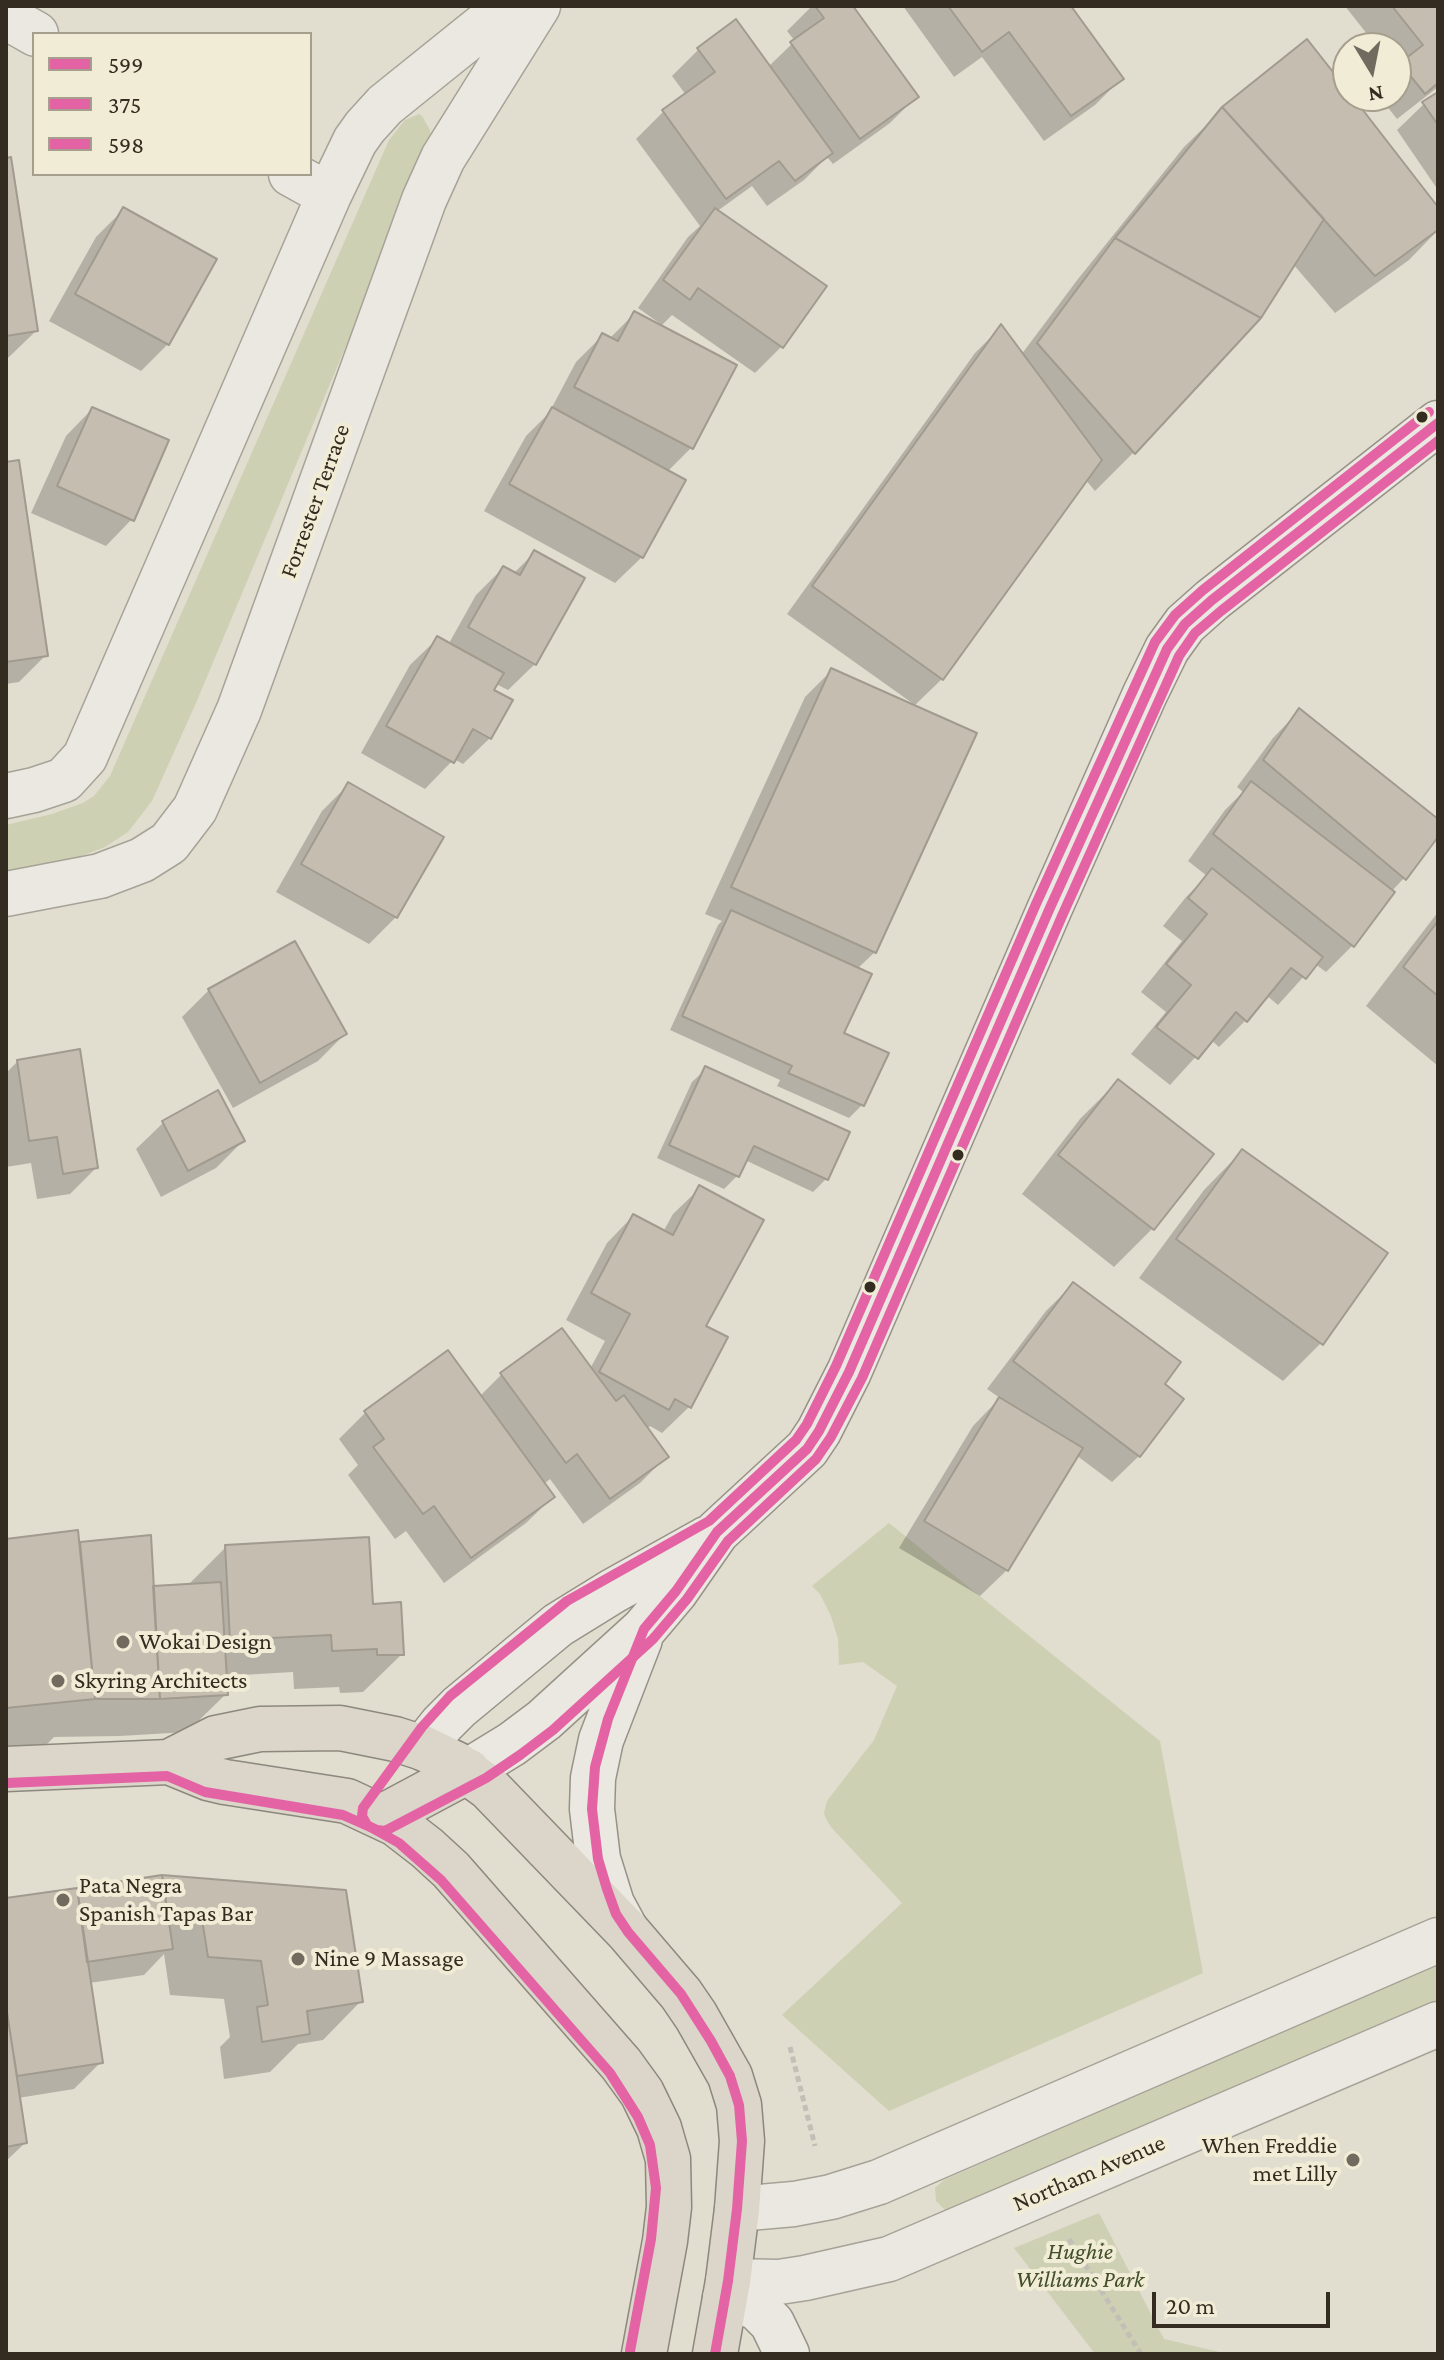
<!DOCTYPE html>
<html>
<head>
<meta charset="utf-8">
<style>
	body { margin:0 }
	#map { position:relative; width:1444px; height:2360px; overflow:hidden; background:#e1ddcf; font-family:"Crimson Pro",serif }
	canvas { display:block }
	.frame { position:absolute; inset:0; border:8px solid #352c21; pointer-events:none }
	.legend { position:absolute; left:32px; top:32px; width:280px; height:144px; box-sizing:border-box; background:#f1ecd6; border:2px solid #a69f8e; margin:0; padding:10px 14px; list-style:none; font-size:24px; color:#352c21 }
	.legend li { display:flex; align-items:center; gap:16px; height:40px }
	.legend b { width:40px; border:2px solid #a69f8e }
	.north { position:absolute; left:1332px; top:32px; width:80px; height:80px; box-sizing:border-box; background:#f1ecd6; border:2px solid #a69f8e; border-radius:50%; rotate:170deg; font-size:22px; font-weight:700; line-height:32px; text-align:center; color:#352c21 }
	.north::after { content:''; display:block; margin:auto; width:28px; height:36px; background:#716a5e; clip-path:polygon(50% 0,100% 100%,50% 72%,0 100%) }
	.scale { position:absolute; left:1152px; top:2292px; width:178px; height:36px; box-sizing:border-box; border:4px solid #352c21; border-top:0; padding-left:10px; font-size:24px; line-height:28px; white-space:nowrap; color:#352c21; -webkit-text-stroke:6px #f1ecd6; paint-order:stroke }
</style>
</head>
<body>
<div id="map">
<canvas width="1444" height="2360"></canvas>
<div class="frame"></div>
<ul class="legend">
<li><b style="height:10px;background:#e463a4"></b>599</li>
<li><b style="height:10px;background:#e463a4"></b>375</li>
<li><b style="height:10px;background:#e463a4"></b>598</li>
</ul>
<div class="north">N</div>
<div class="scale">20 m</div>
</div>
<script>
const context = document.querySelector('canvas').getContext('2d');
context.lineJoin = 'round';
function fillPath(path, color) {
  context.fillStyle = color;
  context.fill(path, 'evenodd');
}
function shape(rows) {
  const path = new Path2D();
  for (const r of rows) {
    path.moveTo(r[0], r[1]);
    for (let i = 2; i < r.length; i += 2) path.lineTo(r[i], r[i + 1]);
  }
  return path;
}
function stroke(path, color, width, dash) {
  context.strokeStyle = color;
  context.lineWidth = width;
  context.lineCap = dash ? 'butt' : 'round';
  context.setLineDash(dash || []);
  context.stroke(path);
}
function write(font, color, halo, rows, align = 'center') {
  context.font = font + ' "Crimson Pro",serif';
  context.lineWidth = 8;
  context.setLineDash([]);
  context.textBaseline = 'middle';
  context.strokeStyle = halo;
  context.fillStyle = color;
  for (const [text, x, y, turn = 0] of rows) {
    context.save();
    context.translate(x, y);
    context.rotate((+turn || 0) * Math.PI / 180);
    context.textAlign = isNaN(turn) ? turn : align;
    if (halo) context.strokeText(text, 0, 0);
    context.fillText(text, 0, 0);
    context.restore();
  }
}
const green = shape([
	[419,114,422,116,430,130,431,139,429,148,196,703,152,801,128,832,105,847,66,862,6,874,6,825,52,814,83,803,94,796,110,776,389,140,405,120],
	[889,1523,1160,1741,1203,1973,889,2111,782,2015,902,1903,831,1827,826,1819,824,1813,827,1801,874,1740,897,1686,863,1662,839,1665,838,1639,831,1616,820,1594,812,1586],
	[1438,1964,1438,2000,958,2209,952,2211,945,2210,936,2201,935,2188,944,2180],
	[1099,2213,1164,2339,1228,2354,1095,2354,1014,2248]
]);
const shadow = shape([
	[812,6,851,6,916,97,890,123,833,164,827,157,804,180,767,206,752,186,716,212,781,347,755,373,672,315,662,325,638,308,688,237,700,226,636,139,663,112,686,95,672,76,698,50,768,67,795,41,787,31],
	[903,6,1069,6,1121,79,1095,105,1044,141,982,57,954,77],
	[1345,6,1438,6,1438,87,1397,119,1379,96,1396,96,1396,48,1378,48],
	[1438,94,1438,190,1397,130,1424,104],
	[1348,95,1438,210,1438,230,1409,260,1335,313,1293,264,1260,317,1133,453,1095,491,1085,479,942,679,915,705,787,614,975,353,1001,327,1021,355,1078,279,1184,147,1224,108],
	[6,160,36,331,9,357,6,358],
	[123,210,168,344,141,371,49,321,96,237],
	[634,314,691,448,667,472,642,557,615,583,484,511,526,436,549,413,576,362,602,336,609,339],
	[92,409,132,519,106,546,31,513,66,436],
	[6,464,46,655,19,682,6,684],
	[534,553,535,664,508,690,496,684,492,691,490,738,463,764,454,759,425,789,361,753,410,665,437,639,448,645,476,595,503,568,513,574],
	[832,670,875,952,857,969,841,1034,862,1105,849,1118,777,1086,780,1080,670,1030,718,925,722,921,705,914,805,697],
	[1299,711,1438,821,1438,833,1404,878,1391,892,1352,946,1326,972,1315,964,1278,1005,1266,995,1246,1020,1219,1047,1211,1040,1170,1085,1131,1054,1166,1012,1141,992,1182,941,1163,926,1186,897,1207,876,1188,861,1225,810,1243,792,1237,787,1273,738],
	[348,785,442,838,396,917,369,944,276,892,322,811],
	[1438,912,1438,1066,1366,1006],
	[209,990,345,1034,318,1061,233,1108,182,1017],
	[18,1061,96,1168,70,1194,37,1199,31,1163,6,1167,6,1073],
	[706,1069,826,1179,813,1192,745,1160,737,1176,724,1189,657,1158,692,1082],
	[1118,1081,1211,1154,1152,1229,1114,1267,1022,1194,1080,1119],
	[217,1093,243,1141,216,1168,161,1197,136,1149,163,1123],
	[1242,1151,1321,1343,1283,1381,1139,1278,1204,1190],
	[700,1188,704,1327,725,1338,689,1407,662,1433,650,1426,647,1430,666,1457,640,1483,583,1524,550,1479,544,1484,553,1497,526,1523,444,1583,406,1531,395,1539,348,1475,358,1465,339,1439,366,1412,480,1396,502,1374,590,1369,605,1341,566,1320,607,1243,633,1216,663,1232,673,1214],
	[1073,1284,1162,1385,1139,1456,1112,1482,1076,1455,1007,1570,980,1596,899,1548,973,1426,1000,1398,987,1389,1046,1311],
	[6,1541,78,1546,80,1544,151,1588,187,1586,226,1547,371,1606,402,1654,363,1692,340,1693,339,1687,294,1689,293,1672,225,1676,226,1694,187,1732,120,1736,54,1737,45,1746,6,1750],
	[162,1877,361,2001,323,2040,298,2044,270,2072,224,2079,220,2047,230,2037,224,1999,170,1995,164,1954,144,1975,89,1983,101,2062,74,2089,18,2098,25,2143,6,2161,6,1901]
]);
const building = shape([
	[815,6,853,6,919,97,860,139,790,42,824,18,815,6],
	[948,6,1071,6,1124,79,1071,116,1009,32,982,52,948,6],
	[1392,6,1438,6,1438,83,1425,94,1400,63,1423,45,1392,6],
	[736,19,833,153,795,181,779,161,726,199,662,110,715,72,697,48,736,19],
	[1307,39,1348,91,1348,96,1352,96,1438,207,1438,230,1375,276,1222,107,1307,39],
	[1438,92,1438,125,1422,102,1438,92],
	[1222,107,1324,219,1261,318,1115,238,1222,107],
	[11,157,38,331,6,336,6,158,11,157],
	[123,207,217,259,169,345,75,294,123,207],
	[715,208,827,286,783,348,698,288,690,300,663,280,715,208],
	[1115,238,1261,318,1135,454,1037,343,1115,238],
	[634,311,737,365,693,449,574,387,602,333,618,341,634,311],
	[1001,324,1102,460,943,680,812,586,1001,324],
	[92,407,169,440,134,521,57,486,92,407],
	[552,407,686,480,643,558,509,484,552,407],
	[19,460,48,656,6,662,6,462,19,460],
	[534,550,585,578,536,665,468,627,503,566,520,575,534,550],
	[437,636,504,673,494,690,513,700,491,739,473,729,454,763,386,726,437,636],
	[831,668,977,733,876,953,731,887,831,668],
	[1299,708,1438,819,1438,837,1406,880,1263,760,1299,708],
	[1251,781,1395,892,1354,947,1213,834,1251,781],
	[348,782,444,837,397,918,301,864,348,782],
	[1212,868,1323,957,1306,979,1291,968,1247,1022,1236,1012,1198,1059,1156,1027,1191,985,1166,964,1207,914,1188,898,1212,868],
	[731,910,872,974,844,1033,889,1053,864,1106,788,1073,792,1066,682,1016,731,910],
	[1438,921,1438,996,1403,967,1438,921],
	[295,941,347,1034,260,1083,208,989,295,941],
	[80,1049,98,1168,63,1174,57,1137,29,1141,17,1060,80,1049],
	[705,1066,850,1132,828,1180,754,1146,739,1177,669,1145,705,1066],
	[1118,1079,1214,1154,1154,1230,1058,1155,1118,1079],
	[218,1090,245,1141,188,1171,162,1121,218,1090],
	[1242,1149,1388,1253,1323,1345,1176,1239,1242,1149],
	[699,1185,764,1220,706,1326,728,1337,691,1408,675,1399,669,1410,599,1372,630,1314,591,1293,633,1214,673,1235,699,1185],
	[1073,1282,1181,1362,1165,1384,1184,1399,1140,1457,1013,1361,1073,1282],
	[562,1328,616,1401,624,1395,669,1457,610,1499,577,1454,566,1463,500,1373,562,1328],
	[448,1350,555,1497,471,1558,434,1506,423,1514,373,1447,384,1439,364,1411,448,1350],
	[999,1397,1083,1448,1008,1571,924,1521,999,1397],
	[78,1530,95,1699,6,1708,6,1539,78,1530],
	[151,1535,160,1699,95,1699,80,1542,151,1535],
	[369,1537,373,1604,401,1602,404,1655,377,1655,377,1649,332,1651,331,1635,230,1640,225,1545,369,1537],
	[221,1582,228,1695,160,1699,153,1586,221,1582],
	[162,1875,346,1890,363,2002,307,2011,310,2034,262,2042,257,2007,268,2005,261,1961,208,1957,201,1913,167,1910,162,1875],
	[162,1875,173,1949,87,1962,77,1888,162,1875],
	[77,1888,103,2063,17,2076,6,2006,6,1898,77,1888],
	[6,2006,27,2143,6,2147,6,2006]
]);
const path = shape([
	[790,2047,815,2146],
	[1069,2239,1141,2354]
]);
const minor = shape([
	[6,17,36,34],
	[291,174,329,195],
	[6,796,34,790,64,780,85,757,329,195,355,141,365,127,385,105,508,6],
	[6,894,100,876,142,860,169,843,195,809,239,710,424,200,443,158,538,6],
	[737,2209,794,2204,831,2197,879,2182,1438,1940],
	[728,2281,779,2282,805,2278,889,2259,1438,2024]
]);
const secondary = shape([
	[423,1748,442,1724,459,1707,558,1625,613,1591,708,1538],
	[468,1771,512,1744,544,1720,644,1629,676,1591,717,1532,807,1449,819,1431,849,1372,1049,910,1145,694,1167,649,1185,624,1212,600,1438,423],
	[625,1928,612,1904,598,1859,592,1809,593,1778,601,1740,640,1639],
	[725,2298,756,2307,772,2323,787,2354]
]);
const trunk = shape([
	[169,1762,216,1738,260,1729,340,1728,395,1739,423,1748,456,1764,489,1788,628,1932,681,1994,696,2016,730,2076,739,2105,742,2141,737,2209,728,2281,715,2354],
	[6,1769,169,1762,208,1778,225,1782,347,1801,396,1824,427,1848,451,1870,621,2064,642,2093,659,2128,668,2159,669,2207,665,2241,644,2354],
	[382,1817,468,1771]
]);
const bus1 = shape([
	[715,2354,728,2281,737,2209,742,2141,739,2105,730,2076,711,2041,681,1994,628,1932,616,1914,607,1889,598,1859,592,1809,595,1767,608,1719,644,1629,676,1591,717,1532,807,1449,819,1431,849,1372,1049,910,1167,649,1185,624,1212,600,1438,423]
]);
const bus2 = shape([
	[7,1783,167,1776,205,1792,343,1815,377,1830,385,1831,486,1778,520,1755,553,1730,653,1639,687,1599,728,1541,816,1459,831,1437,862,1378,1062,916,1179,656,1195,633,1221,611,1438,441]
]);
const bus3 = shape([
	[630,2351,651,2239,656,2188,650,2145,638,2117,610,2073,441,1880,399,1843,367,1825,362,1816,363,1808,422,1727,450,1696,567,1601,709,1521,796,1440,807,1424,836,1366,1036,904,1155,642,1175,615,1203,590,1429,412]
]);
const markers = [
	[1422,417,7,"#352c21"],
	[958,1155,7,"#352c21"],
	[870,1287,7,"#352c21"],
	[123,1642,8,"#716a5e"],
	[58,1681,8,"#716a5e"],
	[63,1900,8,"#716a5e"],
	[298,1959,8,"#716a5e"],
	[1353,2160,8,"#716a5e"]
];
const streetNames = [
	["Forrester Terrace",315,501,-70],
	["Northam Avenue",1089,2173,-23]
];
const poiNames = [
	["Wokai Design",139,1642],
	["Skyring Architects",74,1681],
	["Pata Negra",79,1886],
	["Spanish Tapas Bar",79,1914],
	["Nine 9 Massage",314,1959],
	["When Freddie",1337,2146,"right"],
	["met Lilly",1337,2174,"right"]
];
const parkNames = [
	["Hughie",1080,2252],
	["Williams Park",1080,2280]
];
fillPath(green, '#ced0b3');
fillPath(shadow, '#0003');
fillPath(building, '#c5bdb0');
stroke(building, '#a19a8e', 2);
stroke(minor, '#a7a298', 47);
stroke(secondary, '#979288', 47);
stroke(trunk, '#8c887e', 47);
stroke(path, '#c2bfb7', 5, [6, 4]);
stroke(minor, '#eae8e0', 44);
stroke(secondary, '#eae8e0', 44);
stroke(trunk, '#dbd6c9', 44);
stroke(bus1, '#e463a4', 10);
stroke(bus2, '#e463a4', 10);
stroke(bus3, '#e463a4', 10);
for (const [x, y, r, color] of markers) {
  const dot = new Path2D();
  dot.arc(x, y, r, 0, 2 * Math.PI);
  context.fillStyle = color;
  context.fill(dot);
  stroke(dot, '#f1ecd6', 3);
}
write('24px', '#352c21', '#f1ecd6', streetNames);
write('24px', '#352c21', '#f1ecd6', poiNames, 'left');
write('italic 24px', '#434f2a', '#f1ecd6', parkNames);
</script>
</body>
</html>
